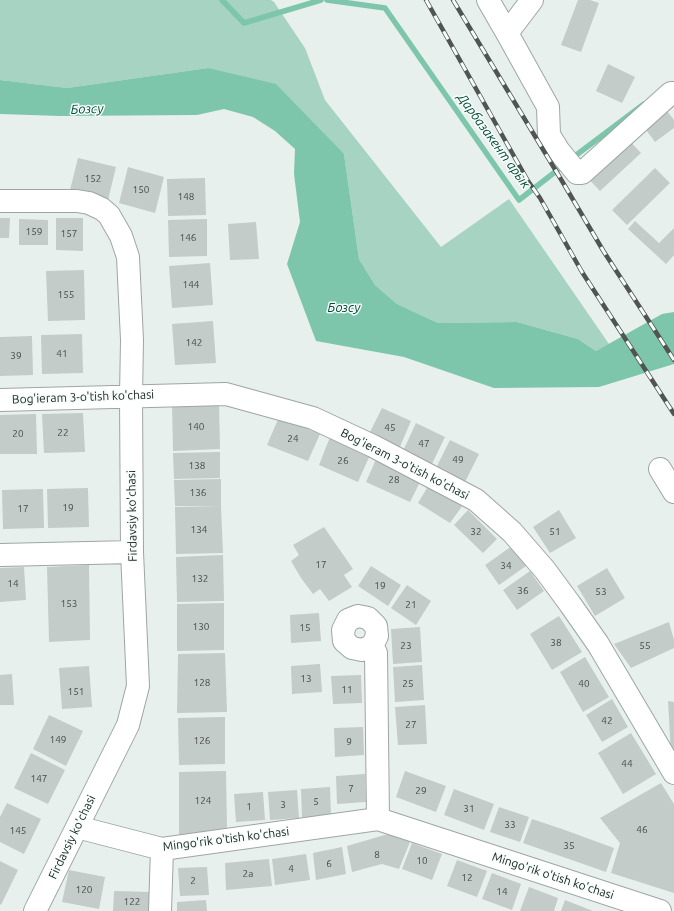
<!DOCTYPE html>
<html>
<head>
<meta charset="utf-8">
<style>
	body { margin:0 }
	canvas { display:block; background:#e8f0ed }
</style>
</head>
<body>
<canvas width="674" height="911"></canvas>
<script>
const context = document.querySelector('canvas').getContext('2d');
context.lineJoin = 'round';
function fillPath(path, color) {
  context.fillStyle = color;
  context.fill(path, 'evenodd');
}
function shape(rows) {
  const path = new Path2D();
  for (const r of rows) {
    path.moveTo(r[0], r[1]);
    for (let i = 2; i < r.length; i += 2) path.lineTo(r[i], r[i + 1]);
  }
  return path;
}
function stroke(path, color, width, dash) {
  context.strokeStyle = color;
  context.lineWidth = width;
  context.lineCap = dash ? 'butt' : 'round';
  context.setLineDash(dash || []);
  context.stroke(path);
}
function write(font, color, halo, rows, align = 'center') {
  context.font = font + ' Ubuntu,sans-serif';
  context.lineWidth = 3;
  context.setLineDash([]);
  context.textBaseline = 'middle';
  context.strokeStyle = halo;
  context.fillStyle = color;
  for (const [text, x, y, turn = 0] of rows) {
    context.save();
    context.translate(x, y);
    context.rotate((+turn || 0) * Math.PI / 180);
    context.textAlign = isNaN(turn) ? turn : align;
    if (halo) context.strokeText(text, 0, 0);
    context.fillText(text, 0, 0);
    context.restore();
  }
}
const green = shape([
	[0,0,271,0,274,2,305,48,325,100,441,247,509,199,609,344,596,351,578,339,517,322,438,323,397,304,375,285,359,259,344,154,208,68,67,88,0,80]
]);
const water = shape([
	[208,68,276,84,344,154,359,259,375,285,397,304,438,323,517,322,578,339,596,351,662,314,674,312,674,364,599,387,494,388,404,357,316,341,287,264,300,222,294,174,295,149,275,131,253,117,224,109,197,115,60,116,0,114,0,80,67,88]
]);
const stream = shape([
	[222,0,244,23,321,0],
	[327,0,385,8,519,200,564,165],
	[571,159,644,104]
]);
const building = shape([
	[578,0,590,0,599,3,581,52,561,45],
	[608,64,635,77,622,103,596,91],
	[667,111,674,120,674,128,655,142,644,127],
	[627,138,641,153,600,191,586,176],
	[78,158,116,167,108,200,70,190],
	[128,167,164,177,155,213,119,203],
	[655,168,670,183,627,225,612,210],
	[205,178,206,215,168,216,167,179],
	[0,218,10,218,9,238,0,238],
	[56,218,83,218,83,251,56,250],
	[19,219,48,220,48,245,19,245],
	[207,219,207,256,169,257,168,220],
	[635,221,659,243,674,228,674,255,666,264,628,229],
	[256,222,259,259,230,260,228,224],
	[210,263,213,305,172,308,169,266],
	[84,270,85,320,48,321,46,271],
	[213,321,216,363,175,365,172,324],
	[82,334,83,373,42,374,41,335],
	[32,336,33,375,0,376,0,337],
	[219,402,220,449,173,451,172,404],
	[382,408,411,421,399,449,369,434],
	[83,413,85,452,44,453,42,414],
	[36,414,37,454,0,454,0,415],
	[279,417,320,434,308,461,267,445],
	[416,423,445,437,432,464,403,451],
	[330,437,370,455,358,482,319,465],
	[450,440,479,454,465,482,437,466],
	[220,452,220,478,174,479,173,453],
	[377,457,422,478,410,502,366,482],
	[221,479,221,506,175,506,174,480],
	[430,483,463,505,450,523,418,503],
	[88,488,89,527,48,528,47,489],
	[43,489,44,528,3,529,2,490],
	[221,506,223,553,176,554,175,507],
	[468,510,497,539,483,553,454,525],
	[559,510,576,538,550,553,533,527],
	[324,527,353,569,344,575,352,587,329,601,320,589,313,594,301,578,291,561,299,555,293,545],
	[512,546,526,566,499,585,485,565],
	[223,555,224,601,177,602,176,557],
	[89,565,90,640,49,642,47,567],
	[371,566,401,585,388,606,358,586],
	[24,567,26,600,0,602,0,568],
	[607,568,625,598,595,616,577,586],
	[530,571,544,591,517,610,503,590],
	[407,585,431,601,416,625,391,608],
	[224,603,224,650,177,651,177,604],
	[319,613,321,641,291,643,290,615],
	[559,616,582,652,552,670,530,634],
	[669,622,674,640,674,648,631,668,614,644],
	[420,627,422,662,393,664,391,629],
	[225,653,227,712,177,713,178,654],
	[585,657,609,697,583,712,560,672],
	[320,664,322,692,292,694,291,666],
	[422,665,424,700,395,702,393,667],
	[89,666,92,707,62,709,59,668],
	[12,674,14,705,0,705,0,675],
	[361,675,362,703,333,704,331,676],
	[612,699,628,727,602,742,586,715],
	[668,701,674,702,674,755,671,755],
	[425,705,427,744,398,745,395,707],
	[49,715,83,731,66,766,33,749],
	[225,717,225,764,179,765,178,718],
	[363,727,364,755,335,757,334,728],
	[631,733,656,774,623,794,598,753],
	[31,753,65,770,48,804,14,788],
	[226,771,227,830,179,835,179,772],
	[405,771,446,786,436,812,396,797],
	[365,774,366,802,337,804,336,776],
	[661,783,674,804,674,893,611,873,620,843,600,818],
	[330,787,331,815,302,818,301,789],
	[454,789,494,804,484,830,444,815],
	[297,790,299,818,270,820,268,792],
	[263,792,265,820,236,822,234,794],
	[7,803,41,819,24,854,0,842,0,817],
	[499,807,529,817,520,842,490,832],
	[532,819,562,829,614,848,606,872,523,843],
	[388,834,410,842,399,869,382,864,352,872,347,846],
	[412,843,442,854,432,880,402,869],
	[342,847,346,874,316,880,313,853],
	[306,854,310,880,275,885,272,859],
	[269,859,272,886,226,890,225,863],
	[457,860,487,871,477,897,447,886],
	[0,861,18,870,1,905,0,904],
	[207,867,209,895,180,896,178,868],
	[69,870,105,877,99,909,62,902],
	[492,873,521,884,512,910,482,899],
	[529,887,558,898,554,911,520,911],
	[114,891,151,892,151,911,113,911],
	[206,900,207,911,177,911,177,902],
	[565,900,593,911,561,911]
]);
const minor = shape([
	[488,0,507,33],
	[532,0,507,33,548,107,549,135,559,151,577,173,582,173,671,93,674,93],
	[0,201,77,201,89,203,102,209,109,215,121,236,128,257,132,340,131,396,132,552,138,686,128,725,35,911],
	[0,400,226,394,313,418,373,446,476,500,512,532,545,570,570,604,598,644,674,773],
	[660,469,674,492],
	[0,555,132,552],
	[358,616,368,618,376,626,377,636,372,646,362,650,352,648,344,641,343,630,348,620,358,616],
	[372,646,376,653,378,819],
	[77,827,162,849,378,819,660,911],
	[160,911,162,849]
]);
const rail = shape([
	[426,0,528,181,540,198,582,272,674,414],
	[453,0,562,181,604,252,674,360]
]);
const numberNames = [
	["152",93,179],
	["150",141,190],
	["148",186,197],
	["159",34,232],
	["157",69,234],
	["146",188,238],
	["144",191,285],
	["155",66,295],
	["142",194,343],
	["41",62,354],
	["39",16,356],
	["140",196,427],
	["45",390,428],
	["22",63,433],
	["20",18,434],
	["24",293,439],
	["47",424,444],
	["49",458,460],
	["26",343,461],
	["138",197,466],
	["28",394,480],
	["136",198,493],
	["19",68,508],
	["17",23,509],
	["134",199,530],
	["32",476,532],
	["51",555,532],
	["17",321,565],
	["34",506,566],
	["132",200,579],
	["14",13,584],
	["19",380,586],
	["36",523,591],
	["53",601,592],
	["153",69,604],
	["21",411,605],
	["130",201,627],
	["15",305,628],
	["38",556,643],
	["23",406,646],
	["55",645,646],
	["13",306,679],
	["128",202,683],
	["25",408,684],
	["40",584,684],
	["11",347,690],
	["151",76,692],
	["42",607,721],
	["27",411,725],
	["149",58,740],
	["126",202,741],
	["9",349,742],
	["44",627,764],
	["147",39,779],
	["7",351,789],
	["29",421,791],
	["124",203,801],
	["5",316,802],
	["3",283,805],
	["1",249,807],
	["31",469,809],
	["33",510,825],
	["46",642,830],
	["145",18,831],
	["35",569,846],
	["8",377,855],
	["10",422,861],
	["6",329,864],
	["4",291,869],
	["2a",248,874],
	["12",467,878],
	["2",193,881],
	["120",84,890],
	["14",502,892],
	["122",132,902]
];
const streetNames = [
	["Bog'ieram 3-o'tish ko'chasi",83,397,-2],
	["Bog'ieram 3-o'tish ko'chasi",405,464,27],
	["Firdavsiy ko'chasi",132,516,-91],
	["Firdavsiy ko'chasi",72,837,-64],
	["Mingo'rik o'tish ko'chasi",226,839,-7],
	["Mingo'rik o'tish ko'chasi",553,876,18]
];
const waterNames = [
	["Бозсу",87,109,-2],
	["Дарбазакент арык",494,141,54],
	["Бозсу",344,308]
];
fillPath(green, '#a6d3c2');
fillPath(water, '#7dc6ac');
stroke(stream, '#7dc6ac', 5.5);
fillPath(building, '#c3ccc8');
stroke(minor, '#9ea6a3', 24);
stroke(minor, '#fff', 22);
stroke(rail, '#505453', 4.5);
stroke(rail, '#f5fefa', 3, [9]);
write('10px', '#464a48', null, numberNames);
write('12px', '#1c1f1e', '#f5fefa', streetNames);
write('italic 13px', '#054636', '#f5fefa', waterNames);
</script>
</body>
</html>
